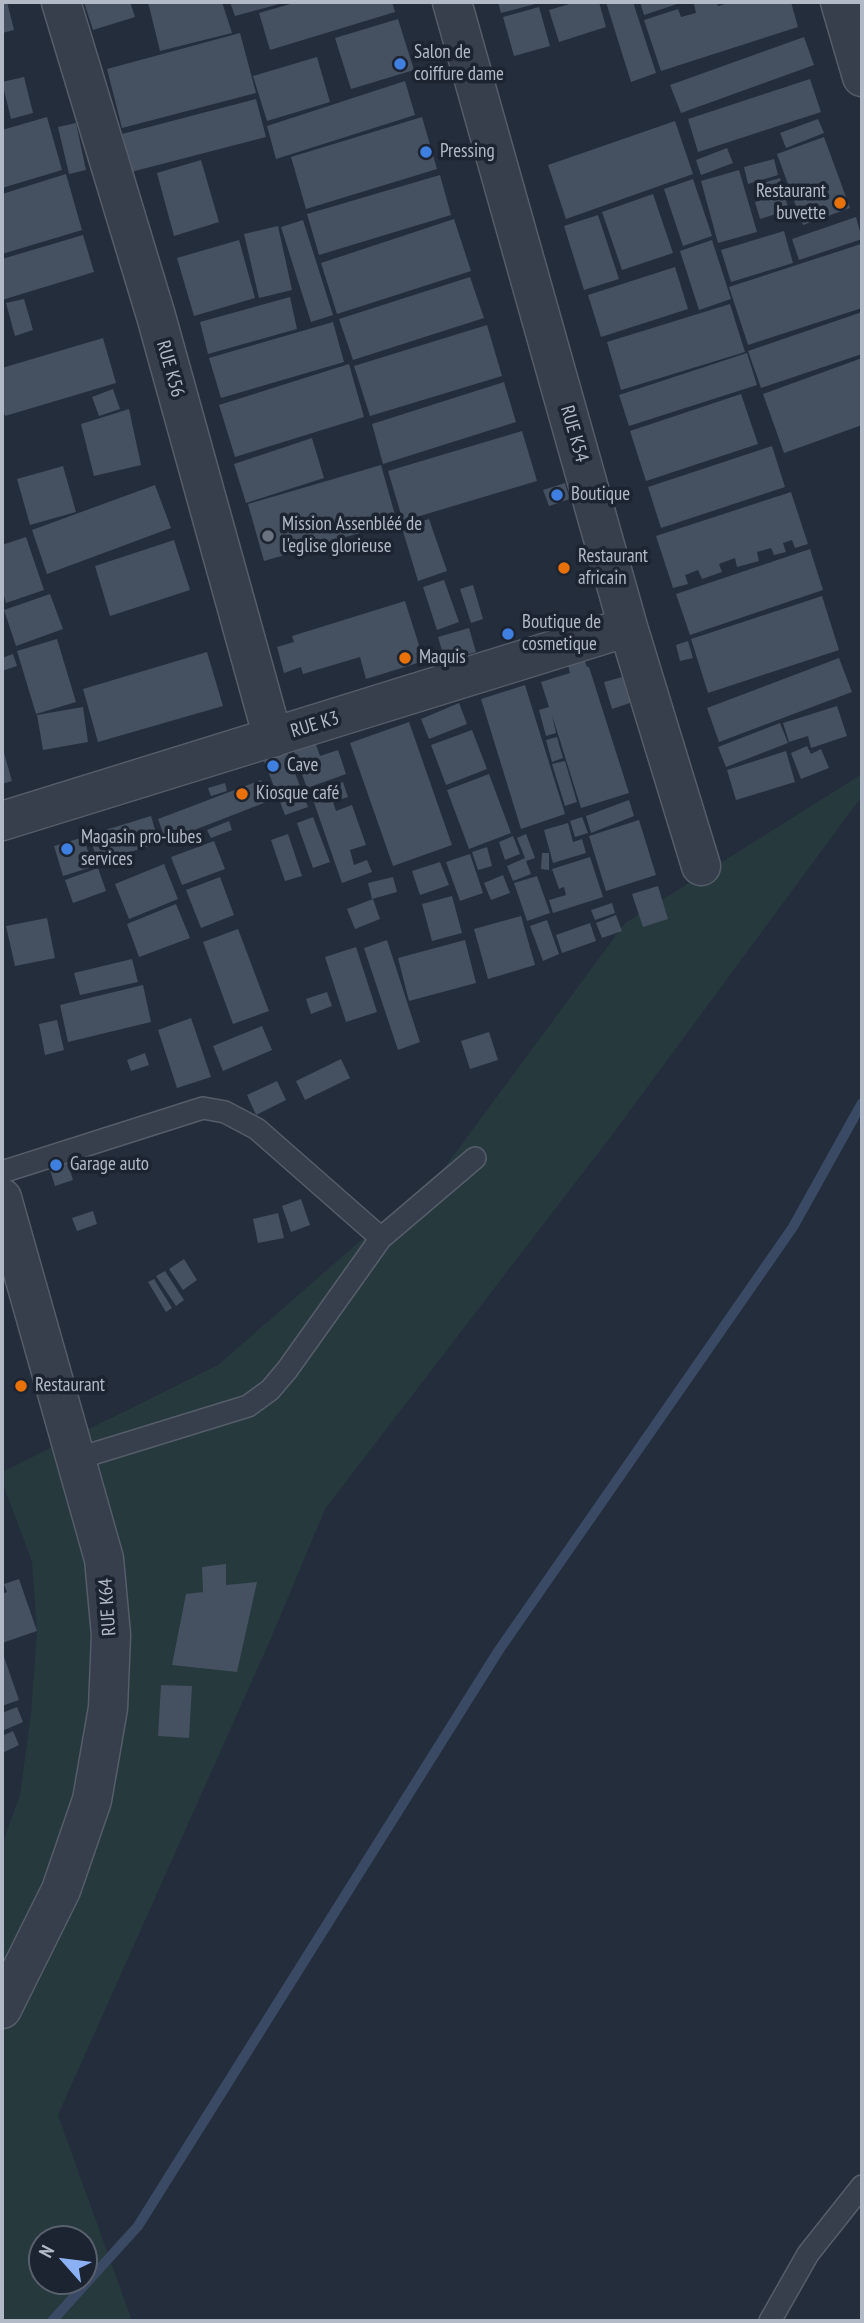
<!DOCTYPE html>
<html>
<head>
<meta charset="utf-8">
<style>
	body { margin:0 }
	#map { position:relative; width:864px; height:2323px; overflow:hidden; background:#242d3c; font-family:"PT Sans Narrow",sans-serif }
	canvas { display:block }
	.frame { position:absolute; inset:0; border:4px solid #b3bac7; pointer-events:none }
	.north { position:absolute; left:28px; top:2225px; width:70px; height:70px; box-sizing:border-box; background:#1d2431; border:2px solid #59606d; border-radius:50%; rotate:298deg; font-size:19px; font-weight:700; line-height:28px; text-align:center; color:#b3bac7 }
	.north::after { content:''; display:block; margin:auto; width:24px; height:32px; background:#8cb0f4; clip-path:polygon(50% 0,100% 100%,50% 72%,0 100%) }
</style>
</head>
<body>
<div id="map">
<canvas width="864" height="2323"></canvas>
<div class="frame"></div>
<div class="north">N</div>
</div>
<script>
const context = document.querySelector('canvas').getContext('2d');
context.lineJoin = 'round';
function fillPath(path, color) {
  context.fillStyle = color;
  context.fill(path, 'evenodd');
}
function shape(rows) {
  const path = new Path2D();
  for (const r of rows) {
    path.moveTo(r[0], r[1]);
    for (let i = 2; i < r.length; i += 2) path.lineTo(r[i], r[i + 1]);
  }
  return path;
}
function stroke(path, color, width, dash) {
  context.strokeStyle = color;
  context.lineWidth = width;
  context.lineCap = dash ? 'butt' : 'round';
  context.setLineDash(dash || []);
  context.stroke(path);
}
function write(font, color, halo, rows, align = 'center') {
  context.font = font + ' "PT Sans Narrow",sans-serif';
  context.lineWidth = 7;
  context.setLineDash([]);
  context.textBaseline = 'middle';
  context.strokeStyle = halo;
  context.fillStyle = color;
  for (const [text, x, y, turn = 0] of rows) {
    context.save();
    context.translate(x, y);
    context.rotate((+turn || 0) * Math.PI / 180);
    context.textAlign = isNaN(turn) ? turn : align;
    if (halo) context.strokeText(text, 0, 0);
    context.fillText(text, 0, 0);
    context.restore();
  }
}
const green = shape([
	[862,774,862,796,615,1131,325,1509,272,1636,58,2115,132,2321,2,2321,2,1845,20,1795,31,1713,37,1631,32,1562,2,1481,2,1472,218,1365,445,1167,625,923],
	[42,2239,84,2239,84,2281,42,2281]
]);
const stream = shape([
	[52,2321,138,2226,499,1650,793,1227,862,1103]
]);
const building = shape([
	[2,2,7,2,14,30,2,33],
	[84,2,130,2,135,17,93,30],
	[148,2,222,2,232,33,160,51],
	[230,2,283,2,283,3,235,16],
	[297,2,392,2,395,12,270,50,259,13],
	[498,2,539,2,539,3,501,13],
	[576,2,599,2,606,27,559,42,549,10],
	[606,2,633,2,656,73,631,82],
	[640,2,683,2,644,15],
	[700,2,717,2,718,6,733,2,791,2,798,27,661,71,644,20,678,9,681,17,696,13,694,4],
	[539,7,550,46,514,56,503,17],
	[398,19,414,70,351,89,335,38],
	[240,33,256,93,122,128,107,69],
	[804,37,814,65,681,113,670,85],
	[317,57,330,102,267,121,253,76],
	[24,77,33,113,11,119,2,82],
	[810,79,821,112,698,152,688,119],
	[405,81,415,115,276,159,267,126],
	[256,99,266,137,131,172,122,134],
	[47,117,62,170,2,188,2,130],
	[422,117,437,169,306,209,291,157],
	[818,119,824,133,786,148,780,133],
	[675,121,693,174,566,219,548,165],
	[76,123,86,170,69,174,58,127],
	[824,137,850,208,803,225,777,154],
	[727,148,733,163,701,175,696,160],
	[774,159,778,175,748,184,744,167],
	[201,160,219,222,174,236,157,173],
	[739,170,757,232,718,243,701,181],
	[66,174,82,230,2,254,2,194],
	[440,175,451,215,319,255,307,214],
	[780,178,783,191,762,197,759,184],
	[693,179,712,236,683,246,664,189],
	[653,194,673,253,622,270,602,212],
	[784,194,789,210,760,219,755,202],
	[598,215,619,279,584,290,564,226],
	[856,217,862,239,799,260,792,239],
	[454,219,471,271,337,314,321,263],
	[303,220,333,315,311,322,281,227],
	[278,226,292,290,259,298,244,234],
	[784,231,793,263,731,282,721,250],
	[83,235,94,272,2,300,2,259],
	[239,240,255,298,194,316,177,258],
	[712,240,731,299,699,310,680,251],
	[861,244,862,308,748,345,729,287],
	[675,267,688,309,601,337,588,295],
	[470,277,484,318,353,360,339,319],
	[290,297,297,329,208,354,200,322],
	[24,299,33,330,15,336,6,303],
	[730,304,745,352,621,390,607,342],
	[862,312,862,354,761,388,748,351],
	[333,322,344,362,221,398,209,358],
	[487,325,502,376,370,416,354,366],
	[103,338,116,383,5,416,2,406,2,368],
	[747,353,757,385,629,426,619,395],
	[862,358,862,425,784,453,763,394],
	[349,364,364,417,235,457,219,405],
	[504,382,516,422,383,464,372,424],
	[113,389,120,409,99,416,92,397],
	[741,394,758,444,646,481,630,431],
	[129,409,141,465,94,476,81,424],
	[522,431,537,481,403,521,388,471],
	[312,438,324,478,246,503,234,464],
	[772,446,785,487,661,528,648,487],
	[381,465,397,522,264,561,248,504],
	[63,466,76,512,30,525,17,479],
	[565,483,570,499,549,506,543,490],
	[155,485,171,528,47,574,32,530],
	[791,492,808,544,795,548,792,540,783,543,786,552,774,555,771,548,757,552,759,561,737,567,735,558,719,564,722,572,702,579,698,570,685,575,688,584,673,588,656,536],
	[429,519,447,571,418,581,402,528],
	[26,537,44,590,6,603,2,589,2,545],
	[174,540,190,590,110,616,95,566],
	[810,549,823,590,690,635,676,594],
	[444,580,459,622,437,630,423,587],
	[473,585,483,619,471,623,460,589],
	[50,594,63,629,16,646,4,610],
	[822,596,839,650,708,693,691,639],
	[405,601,424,661,366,679,360,657,303,674,301,667,284,673,277,647,294,642,292,636],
	[469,628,476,652,445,661,438,637],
	[57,639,76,702,36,714,17,651],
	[688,641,693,658,680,661,676,645],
	[207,652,223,706,98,742,83,689],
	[13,654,17,666,2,671,2,658],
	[583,656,587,667,589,667,629,793,581,808,552,715,556,733,546,736,539,710,549,707,541,682,570,673,567,661],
	[839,658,852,692,719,742,707,708],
	[626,676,633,702,612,709,604,682],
	[525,685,565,814,521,829,481,699],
	[459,703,467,724,429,739,421,719],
	[837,706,847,736,811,748,808,736,789,742,783,723],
	[83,707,88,742,43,750,37,715],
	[409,722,452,845,393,866,350,743],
	[780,723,788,743,726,767,718,747],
	[472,730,487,769,446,785,431,745],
	[313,736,320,756,338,750,346,774,307,788,291,744],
	[557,737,563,758,552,762,546,740],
	[2,746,12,781,2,784],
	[807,746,811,754,821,749,829,768,801,779,791,753],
	[285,747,308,807,285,815,262,756],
	[786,751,795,782,736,800,727,770],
	[565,761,577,802,565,806,552,764],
	[489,774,511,833,469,849,447,790],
	[261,780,269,801,166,841,158,819],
	[343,782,348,797,333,802,336,811,352,805,366,845,350,850,354,865,367,860,372,872,342,883,311,794],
	[225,783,227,791,211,796,208,788],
	[629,800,634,816,591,833,586,816],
	[151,816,159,843,98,862,89,835],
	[313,817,330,862,313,868,297,823],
	[582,817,588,833,575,837,570,821],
	[639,820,656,875,606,891,589,836],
	[229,821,232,830,211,838,207,830],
	[568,823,573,842,582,839,586,853,553,863,544,830],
	[288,834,302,876,285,881,271,840],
	[526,834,535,858,526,861,531,874,513,881,507,866,525,858,517,838],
	[513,836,520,854,505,860,499,842],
	[84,837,92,867,63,876,54,846],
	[214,841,225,869,182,885,171,857],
	[487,847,492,866,478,870,472,852],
	[542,853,549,853,549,870,541,869],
	[470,854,483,893,460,901,446,862],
	[590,857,603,897,553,913,549,900,566,895,564,887,559,889,552,869],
	[440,862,449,885,420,895,412,871],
	[164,864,178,899,129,919,115,884],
	[98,868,106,891,73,903,65,880],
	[503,875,510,893,491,900,484,883],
	[537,876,550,913,527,921,514,883],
	[220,877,234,915,201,928,186,890],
	[393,877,397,892,372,899,368,883],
	[658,886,668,919,643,927,632,894],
	[452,896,462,933,432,941,422,904],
	[373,899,380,919,355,929,347,909],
	[612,903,615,913,595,920,591,910],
	[176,904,190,938,139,957,127,924],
	[616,915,622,931,602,938,596,923],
	[521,916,535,965,488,979,474,929],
	[47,918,55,958,15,966,6,926],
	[547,920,559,954,543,961,530,926],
	[590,923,596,941,562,953,556,935],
	[238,929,269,1011,233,1024,203,942],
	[387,940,420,1042,398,1050,364,948],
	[465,940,476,983,409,1001,398,958],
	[356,947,377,1012,346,1022,325,957],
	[132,959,138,982,80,995,74,973],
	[143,985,151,1022,68,1042,60,1005],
	[327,992,332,1006,311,1014,306,999],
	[191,1018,211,1077,177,1088,158,1030],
	[57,1020,64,1050,45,1055,39,1024],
	[262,1026,272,1050,223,1071,213,1046],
	[489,1032,498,1060,470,1069,461,1041],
	[145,1053,149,1065,131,1071,127,1060],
	[341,1059,350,1078,305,1100,296,1081],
	[277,1081,286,1100,256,1115,247,1095],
	[65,1155,73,1180,55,1186,47,1160],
	[301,1199,310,1225,291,1232,282,1206],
	[93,1211,97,1224,77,1231,72,1218],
	[278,1213,284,1238,258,1243,253,1219],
	[184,1259,197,1280,183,1290,169,1269],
	[165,1271,184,1300,176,1306,156,1276],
	[154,1279,172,1308,166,1312,148,1282],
	[226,1564,226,1585,257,1582,237,1672,172,1665,186,1594,203,1592,202,1567],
	[19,1579,37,1631,2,1643,2,1594,7,1592,4,1584],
	[2,1651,19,1700,2,1706],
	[161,1685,192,1686,189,1738,158,1736],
	[17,1707,23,1722,2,1731,2,1713],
	[13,1731,19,1745,2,1753,2,1736]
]);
const service = shape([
	[2,1172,203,1108,225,1112,257,1129,381,1238],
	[76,1459,248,1406,270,1390,287,1370,381,1238,475,1158],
	[770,2321,808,2254,862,2186]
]);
const minor = shape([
	[61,2,156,316,273,738],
	[452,2,628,627,701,866],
	[840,2,862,77],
	[2,821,628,627]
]);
const tertiary = shape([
	[2,1198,104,1559,111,1635,108,1708,92,1800,61,1890,2,2009]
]);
const markers = [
	[400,64,7,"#3f7fe0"],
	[426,152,7,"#3f7fe0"],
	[840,203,7,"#e8710a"],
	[557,495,7,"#3f7fe0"],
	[268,536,7,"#6b7280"],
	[564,568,7,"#e8710a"],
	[508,634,7,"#3f7fe0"],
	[405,658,7,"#e8710a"],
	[273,766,7,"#3f7fe0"],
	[242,794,7,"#e8710a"],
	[67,849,7,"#3f7fe0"],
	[56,1165,7,"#3f7fe0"],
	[21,1386,7,"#e8710a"]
];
const poiNames = [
	["Salon de",414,53],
	["coiffure dame",414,75],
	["Pressing",440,152],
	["Restaurant",826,192,"right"],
	["buvette",826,214,"right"],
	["Boutique",571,495],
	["Mission Assenbléé de",282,525],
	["l'eglise glorieuse",282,547],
	["Restaurant",578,557],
	["africain",578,579],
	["Boutique de",522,623],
	["cosmetique",522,645],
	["Maquis",419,658],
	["Cave",287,766],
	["Kiosque café",256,794],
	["Magasin pro-lubes",81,838],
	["services",81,860],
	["Garage auto",70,1165],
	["Restaurant",35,1386]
];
const streetNames = [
	["RUE K56",170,369,74],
	["RUE K54",574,434,74],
	["RUE K3",315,725,-17],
	["RUE K64",108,1607,-94]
];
fillPath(green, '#26393d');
stroke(stream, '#3a4a64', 10);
fillPath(building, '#455060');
stroke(service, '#565d6a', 24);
stroke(minor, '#565d6a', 41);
stroke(tertiary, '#565d6a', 41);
stroke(service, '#383f4c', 21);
stroke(minor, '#383f4c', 38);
stroke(tertiary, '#383f4c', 38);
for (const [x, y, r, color] of markers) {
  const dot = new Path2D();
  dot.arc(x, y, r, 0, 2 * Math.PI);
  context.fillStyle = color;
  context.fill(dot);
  stroke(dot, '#1d2431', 2.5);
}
write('19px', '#b3bac7', '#1d2431', poiNames, 'left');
write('19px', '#b3bac7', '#1d2431', streetNames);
</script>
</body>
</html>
